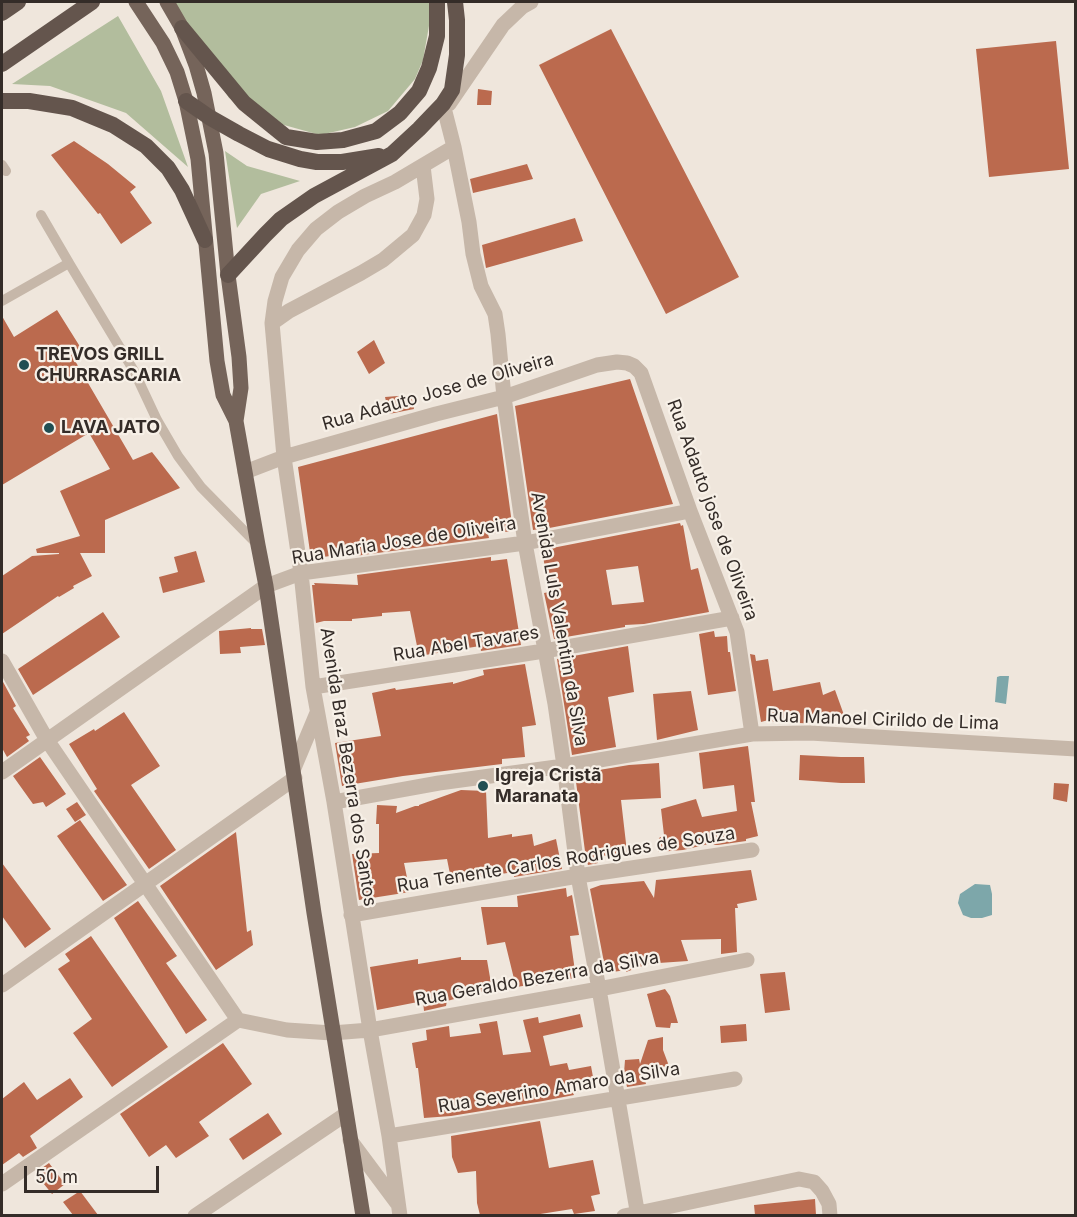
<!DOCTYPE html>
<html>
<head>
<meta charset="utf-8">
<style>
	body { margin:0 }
	#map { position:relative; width:1077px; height:1217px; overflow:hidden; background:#efe6dc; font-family:Inter,sans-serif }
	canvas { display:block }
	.frame { position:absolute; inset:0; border:3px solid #342c28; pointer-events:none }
	.scale { position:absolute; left:24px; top:1166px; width:135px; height:27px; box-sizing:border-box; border:3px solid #342c28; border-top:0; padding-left:8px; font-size:18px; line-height:21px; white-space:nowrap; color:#342c28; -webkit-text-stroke:4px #f7f0e7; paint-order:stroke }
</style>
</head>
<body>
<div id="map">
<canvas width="1077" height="1217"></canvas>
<div class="frame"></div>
<div class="scale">50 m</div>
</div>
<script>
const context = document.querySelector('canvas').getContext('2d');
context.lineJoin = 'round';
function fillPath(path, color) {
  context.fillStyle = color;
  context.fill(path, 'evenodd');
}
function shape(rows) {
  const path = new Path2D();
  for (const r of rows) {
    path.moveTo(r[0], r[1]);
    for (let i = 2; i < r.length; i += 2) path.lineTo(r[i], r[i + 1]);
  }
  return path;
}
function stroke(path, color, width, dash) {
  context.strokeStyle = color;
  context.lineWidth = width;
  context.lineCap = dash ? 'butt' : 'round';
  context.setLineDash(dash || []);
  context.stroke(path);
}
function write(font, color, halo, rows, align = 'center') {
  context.font = font + ' Inter,sans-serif';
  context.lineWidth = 4.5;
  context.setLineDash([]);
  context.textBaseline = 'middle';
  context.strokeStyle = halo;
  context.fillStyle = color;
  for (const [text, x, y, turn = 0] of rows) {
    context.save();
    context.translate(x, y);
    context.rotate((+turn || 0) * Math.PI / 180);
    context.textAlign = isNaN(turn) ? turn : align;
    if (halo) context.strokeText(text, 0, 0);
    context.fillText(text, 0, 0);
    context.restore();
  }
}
const green = shape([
	[171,2,433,2,433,3,423,60,415,79,388,111,355,127,320,135,284,125,229,98],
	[118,16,161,91,188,167,126,113,50,86,12,84],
	[225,151,247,166,300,181,261,194,237,228]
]);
const water = shape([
	[1000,676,1009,676,1006,704,995,702,997,677],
	[975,884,990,885,992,894,992,915,982,918,971,918,963,915,958,903,960,894]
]);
const building = shape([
	[611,29,739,277,666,314,539,65],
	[1056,41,1069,169,989,177,976,49],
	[478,89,492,91,491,105,477,105],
	[74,141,108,164,136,187,130,192,152,223,121,244,100,213,98,214,51,155],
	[527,164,533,179,473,193,470,179],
	[575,218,583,241,486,268,482,245],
	[57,310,84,353,74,359,133,460,152,452,180,488,105,520,105,553,80,553,92,576,73,586,74,588,59,597,58,596,2,634,2,576,32,556,59,554,59,553,37,553,36,549,80,536,60,491,110,469,89,433,2,485,2,316,14,337],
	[374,340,385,363,369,374,357,352],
	[630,379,673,504,539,530,539,529,533,530,515,406],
	[411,395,414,409,389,414,385,397],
	[497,414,513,531,488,534,489,538,355,556,355,552,311,559,298,467],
	[680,523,681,526,683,525,691,570,698,568,709,612,644,624,625,625,625,627,554,639,544,593,549,592,542,550],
	[638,566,644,602,612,605,606,570],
	[196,551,205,582,163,593,159,577,178,572,174,557],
	[491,557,491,561,507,559,521,645,481,651,480,646,419,656,410,611,382,613,382,616,352,619,352,621,324,621,316,623,312,585,315,585,314,583,358,585,357,575],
	[103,612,120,637,33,695,18,669],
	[251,628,251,629,262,629,265,645,240,647,241,653,220,654,219,631],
	[714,631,715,637,727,636,728,652,730,652,736,691,708,695,699,634],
	[628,646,634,692,608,697,616,747,572,755,557,659],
	[750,654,755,655,756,661,768,659,773,691,820,682,823,695,835,690,844,715,823,724,799,723,795,715,773,722,772,719,761,722],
	[525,664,536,725,522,727,525,757,502,759,502,764,403,776,342,786,335,743,381,736,372,693,395,688,396,690,453,682,453,684,484,675,483,670],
	[2,680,16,706,13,708,30,735,26,737,29,741,7,757,2,748],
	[691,691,698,730,657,740,653,694],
	[124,712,160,766,131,785,176,850,149,869,94,791,97,789,69,744,94,729,95,731],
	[748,746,755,802,751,802,758,836,746,839,746,841,718,845,714,845,713,843,683,850,658,852,659,838,664,835,661,809,696,799,702,817,737,811,734,785,703,789,699,753],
	[800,755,841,757,864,757,865,783,841,783,799,780],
	[40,757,66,794,46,807,43,802,33,804,13,776],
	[659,763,661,798,621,800,627,852,629,855,598,856,598,863,588,865,586,859,575,774,629,765],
	[1054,783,1069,784,1067,802,1053,799],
	[461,790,486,791,488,838,512,834,512,837,532,834,534,846,556,839,562,869,514,877,514,872,468,879,469,881,452,884,447,859,404,863,410,892,359,900,352,854,379,853,379,824,376,824,377,805,397,806,396,813,415,806,419,806,419,805],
	[77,802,86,815,75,822,66,809],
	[80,820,127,885,103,901,57,836],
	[236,832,247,932,251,930,253,945,216,970,160,886],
	[2,863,51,929,25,948,2,916],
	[751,870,757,900,737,904,738,908,735,908,737,952,721,954,721,939,681,940,688,961,644,964,645,965,626,972,626,970,606,973,590,889,601,885,644,881,654,898,656,880],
	[566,888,567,897,572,895,579,935,570,936,576,978,551,982,552,984,537,986,536,984,516,987,505,942,487,945,481,907,518,907,517,896],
	[138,901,177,956,166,963,207,1020,186,1034,114,918],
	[91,936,168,1047,112,1087,73,1033,92,1019,58,969,70,961,65,954],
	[461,957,461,960,487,960,492,989,447,1001,446,1006,424,1011,423,1001,377,1010,370,967,418,959,418,964],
	[785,972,790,1010,765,1013,760,974],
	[665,989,670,996,678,1023,671,1023,670,1028,656,1027,647,994],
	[580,1014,583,1027,543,1036,550,1066,567,1063,569,1070,591,1066,595,1088,573,1093,574,1095,543,1101,451,1116,424,1118,418,1068,416,1068,412,1043,427,1040,426,1030,449,1026,450,1037,481,1033,479,1024,497,1021,503,1055,531,1052,523,1020,538,1017,539,1023],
	[746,1024,747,1041,721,1043,720,1026],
	[663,1037,663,1050,669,1066,642,1070,646,1084,627,1087,624,1073,625,1060,639,1059,640,1064,648,1040],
	[223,1043,252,1084,199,1122,209,1136,176,1158,166,1145,149,1157,120,1114],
	[70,1078,83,1097,30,1136,37,1148,23,1157,19,1153,2,1165,2,1099,24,1082,37,1100],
	[268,1113,282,1134,243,1160,229,1139],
	[540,1121,549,1168,593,1160,600,1194,591,1196,595,1211,574,1214,572,1209,534,1215,480,1215,477,1203,476,1171,458,1173,452,1157,451,1136],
	[49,1163,65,1184,52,1194,35,1173],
	[80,1191,98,1215,73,1215,63,1202],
	[815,1199,816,1215,755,1215,754,1205]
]);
const service = shape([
	[2,165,6,171],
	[41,215,69,263],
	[2,301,69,263,134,371,157,420,178,456,201,487,258,545]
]);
const minor = shape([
	[443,104,454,147,469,222,473,254,481,286,495,314,498,334,504,397,525,543,555,704,564,766,578,876,599,989,638,1216],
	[449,104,503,25,522,7,531,2],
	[272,323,289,311,361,273,383,260,413,235,424,215,427,199,423,166],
	[245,472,284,457,436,414,504,397,597,365,617,362,627,363,634,366,641,373,690,511,737,632,752,734],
	[2,661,47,740,238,1020,287,1030,332,1033,370,1030,599,989,747,960],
	[313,687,544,651,732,618],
	[294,768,317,713],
	[2,772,266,586,301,573,525,543,690,511],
	[334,802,439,783,564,766,752,734,810,733,1076,749],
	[351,915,578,876,752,850],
	[2,985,295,778],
	[389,1136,735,1079],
	[350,1140,397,1203],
	[2,1184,238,1020],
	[195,1216,346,1114],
	[400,1216,389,1136,370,1030,334,802,313,687,301,573,284,457,272,323,275,301,282,277,298,250,316,229,338,212,365,196,395,182,454,147],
	[624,1216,799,1179,814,1182,822,1191,829,1204,830,1216]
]);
const primary = shape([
	[136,2,163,43,177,72,186,101,198,159,217,361,223,395,236,421,258,545,266,586,314,913,363,1216],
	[167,2,182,28,196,65,204,93,216,153,228,275,239,357,241,388,236,421]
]);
const trunk = shape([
	[2,13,18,2],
	[182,28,244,103,286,137,317,142,343,140,376,131,400,113,419,91,429,68,437,36,437,2],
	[2,64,92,2],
	[2,101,29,101,72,108,113,125,146,146,168,168,182,190,205,240],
	[186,101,209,117,239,134,268,149,300,159,317,162,342,162,379,156],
	[228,275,265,235,281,219,314,196,392,154,419,129,443,104,452,90,457,55,457,20,455,2]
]);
const markers = [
	[24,365,6,"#214e52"],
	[49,428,6,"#214e52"],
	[483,786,6,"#214e52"]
];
const poiNames = [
	["TREVOS GRILL",36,355],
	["CHURRASCARIA",36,376],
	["LAVA JATO",61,428],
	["Igreja Cristã",495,776],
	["Maranata",495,797]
];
const streetNames = [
	["Rua Adauto Jose de Oliveira",438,392,-16],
	["Rua Adauto jose de Oliveira",712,510,70],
	["Rua Maria Jose de Oliveira",404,541,-9],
	["Avenida LuIs Valentim da Silva",559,619,80],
	["Rua Abel Tavares",466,644,-9],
	["Rua Manoel Cirildo de Lima",883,720,2],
	["Avenida Braz Bezerra dos Santos",348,767,81],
	["Rua Tenente Carlos Rodrigues de Souza",566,860,-9],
	["Rua Geraldo Bezerra da Silva",537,979,-10],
	["Rua Severino Amaro da Silva",559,1088,-9]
];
fillPath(green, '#b2bd9d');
fillPath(water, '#7da7aa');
fillPath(building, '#bb6a4e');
stroke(service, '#c6b7a9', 10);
stroke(minor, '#c6b7a9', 15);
stroke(primary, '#75645a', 15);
stroke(trunk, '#64554d', 16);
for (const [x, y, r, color] of markers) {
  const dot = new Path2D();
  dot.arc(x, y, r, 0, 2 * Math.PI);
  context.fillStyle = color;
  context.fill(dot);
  stroke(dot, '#f7f0e7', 2);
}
write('bold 18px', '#342c28', '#f7f0e7', poiNames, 'left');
write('18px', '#342c28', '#f7f0e7', streetNames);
</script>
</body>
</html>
